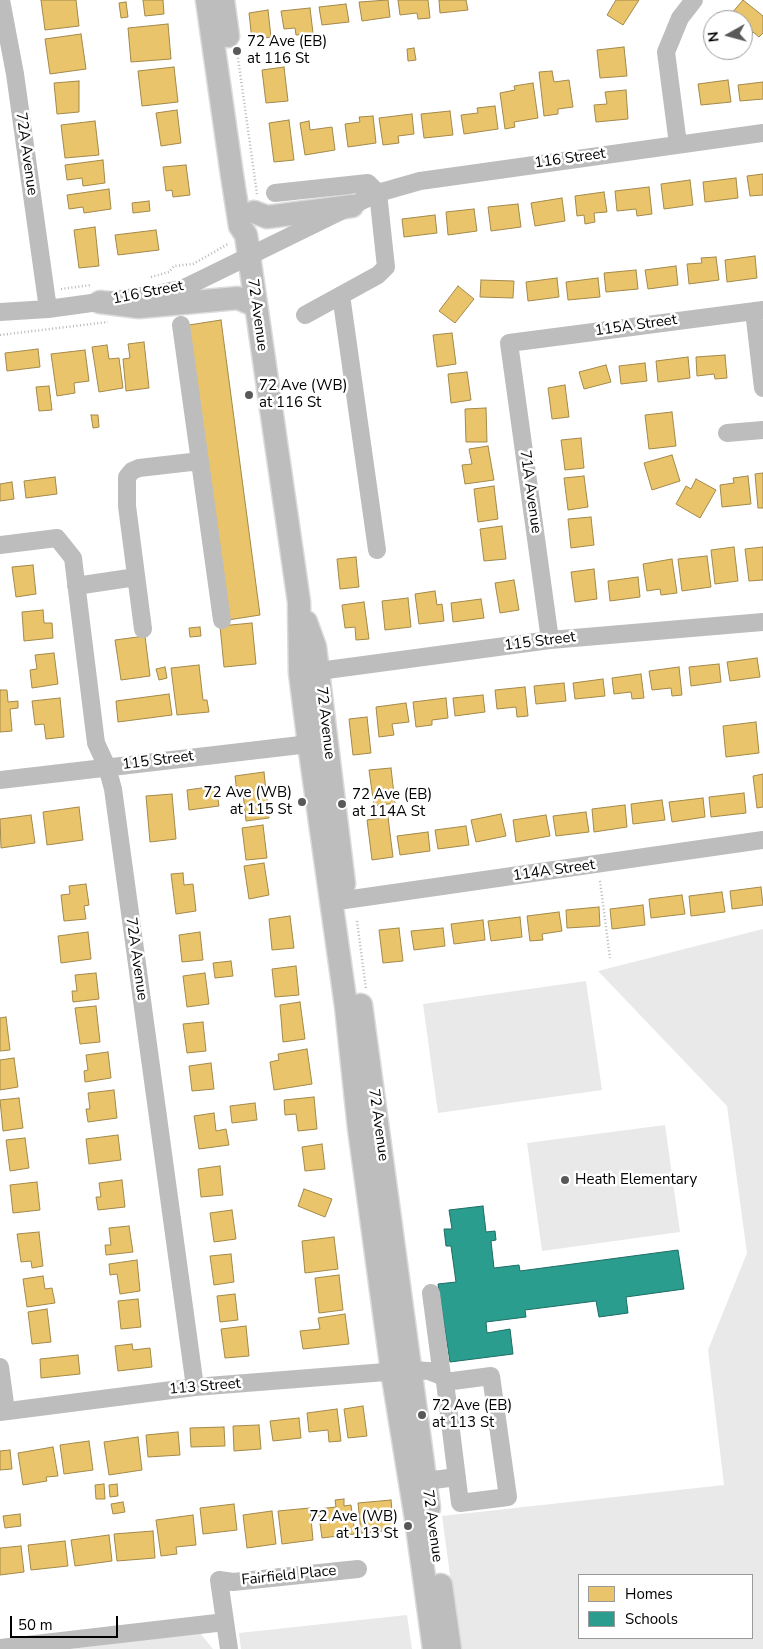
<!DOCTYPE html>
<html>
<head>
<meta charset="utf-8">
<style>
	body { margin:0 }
	#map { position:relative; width:763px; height:1649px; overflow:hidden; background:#fff; font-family:"Nunito Sans",sans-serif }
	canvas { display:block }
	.legend { position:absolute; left:578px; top:1574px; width:175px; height:65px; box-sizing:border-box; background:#fff; border:1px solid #999; margin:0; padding:6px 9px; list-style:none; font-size:15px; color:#000 }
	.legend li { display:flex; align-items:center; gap:10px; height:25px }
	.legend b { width:25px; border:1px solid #999 }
	.north { position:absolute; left:703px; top:10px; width:50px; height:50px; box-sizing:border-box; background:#fff; border:1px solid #999; border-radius:50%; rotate:263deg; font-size:14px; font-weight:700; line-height:20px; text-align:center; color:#000 }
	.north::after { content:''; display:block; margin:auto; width:18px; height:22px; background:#595959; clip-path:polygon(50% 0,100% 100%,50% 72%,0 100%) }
	.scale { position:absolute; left:10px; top:1616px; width:108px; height:22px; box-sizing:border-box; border:2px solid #000; border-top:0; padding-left:6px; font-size:15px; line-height:18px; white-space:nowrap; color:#000; -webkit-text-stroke:4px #fff; paint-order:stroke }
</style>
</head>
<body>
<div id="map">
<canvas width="763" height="1649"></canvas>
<ul class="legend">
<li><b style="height:14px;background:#e9c46a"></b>Homes</li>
<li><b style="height:14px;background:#2a9d8f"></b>Schools</li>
</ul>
<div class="north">N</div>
<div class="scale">50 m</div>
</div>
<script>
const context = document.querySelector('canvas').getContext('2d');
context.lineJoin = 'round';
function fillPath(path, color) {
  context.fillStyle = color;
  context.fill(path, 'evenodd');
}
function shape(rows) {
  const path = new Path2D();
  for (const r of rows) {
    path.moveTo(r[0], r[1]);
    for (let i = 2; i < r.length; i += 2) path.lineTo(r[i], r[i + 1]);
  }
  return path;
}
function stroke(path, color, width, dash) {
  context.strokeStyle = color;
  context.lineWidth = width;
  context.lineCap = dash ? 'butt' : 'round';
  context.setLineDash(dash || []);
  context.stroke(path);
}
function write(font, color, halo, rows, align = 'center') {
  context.font = font + ' "Nunito Sans",sans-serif';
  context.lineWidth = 5;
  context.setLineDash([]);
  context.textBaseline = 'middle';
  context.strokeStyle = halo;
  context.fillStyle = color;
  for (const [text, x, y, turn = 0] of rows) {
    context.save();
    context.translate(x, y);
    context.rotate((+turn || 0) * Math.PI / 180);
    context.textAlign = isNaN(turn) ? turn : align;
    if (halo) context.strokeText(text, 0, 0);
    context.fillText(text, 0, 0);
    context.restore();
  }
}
const green = shape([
	[763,929,763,1649,460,1649,442,1516,724,1485,708,1350,747,1253,727,1106,598,971],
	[579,1575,752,1575,752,1638,579,1638],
	[586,981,602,1090,438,1113,423,1004],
	[665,1125,680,1232,542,1251,527,1143],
	[407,1615,412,1649,241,1649,239,1633],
	[200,1633,213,1649,70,1649]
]);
const homes = shape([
	[41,0,76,0,79,26,45,30,41,0],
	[143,0,163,0,164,14,145,16,143,0],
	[388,0,390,17,362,21,359,2,388,0],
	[398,0,428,0,430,18,418,19,417,13,400,15,398,0],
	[439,0,466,0,468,10,440,13,439,0],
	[616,0,639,0,623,25,607,15,616,0],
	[743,0,763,16,763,33,759,37,753,32,743,44,743,20,726,20,743,0],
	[126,2,128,17,121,18,119,3,126,2],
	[346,4,349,22,322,25,319,7,346,4],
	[310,8,313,33,296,35,295,28,284,29,281,11,310,8],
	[268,10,271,37,252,40,249,13,268,10],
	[168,24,171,59,131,62,128,28,168,24],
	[81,34,86,69,50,74,45,39,81,34],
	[624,47,627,76,600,78,597,50,624,47],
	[414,48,416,60,408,61,407,49,414,48],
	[174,67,178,102,142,106,138,71,174,67],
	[284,67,288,101,266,103,262,70,284,67],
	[552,71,554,82,569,80,573,107,558,109,558,114,544,116,539,72,552,71],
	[728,80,731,102,701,105,698,84,728,80],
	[79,81,79,112,57,114,54,83,79,81],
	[763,82,763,99,740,101,738,85,763,82],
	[533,83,538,118,514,122,515,127,505,129,500,93,515,90,514,86,533,83],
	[626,90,628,119,596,122,594,105,607,104,605,92,626,90],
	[495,106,498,129,464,134,461,115,478,113,477,108,495,106],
	[177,110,181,143,161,146,156,113,177,110],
	[450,111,453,135,424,138,421,114,450,111],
	[412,114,414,134,398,136,399,143,383,145,379,118,412,114],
	[373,116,376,143,348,147,345,124,360,122,359,117,373,116],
	[289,120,294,160,274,162,269,123,289,120],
	[95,121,99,155,65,158,61,125,95,121],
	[309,121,310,130,332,127,335,150,305,155,300,123,309,121],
	[103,160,105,183,83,186,82,178,67,180,65,165,103,160],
	[186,165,190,195,173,197,172,190,166,191,163,167,186,165],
	[763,174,763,195,750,196,747,176,763,174],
	[736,178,738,198,705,202,703,182,736,178],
	[690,180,693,205,664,209,661,184,690,180],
	[649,187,652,214,637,216,636,209,617,211,615,191,649,187],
	[109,189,111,209,84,213,83,207,69,209,67,195,109,189],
	[604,192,607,212,594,213,595,222,585,224,584,215,577,216,575,196,604,192],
	[562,198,565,221,535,226,531,203,562,198],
	[149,201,150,211,133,213,132,203,149,201],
	[518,204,521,227,491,231,488,207,518,204],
	[474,209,477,231,448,235,446,212,474,209],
	[435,215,437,233,404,237,402,219,435,215],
	[95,227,99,266,79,268,74,230,95,227],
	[156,230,159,250,118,255,115,235,156,230],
	[755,256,757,278,727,282,725,260,755,256],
	[716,257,719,280,689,284,687,264,702,263,701,258,716,257],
	[676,266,678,285,648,289,645,270,676,266],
	[636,270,638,289,606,292,604,273,636,270],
	[557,278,559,297,528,301,526,282,557,278],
	[598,278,600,297,568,300,566,282,598,278],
	[481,280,514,281,513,298,480,297,481,280],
	[458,286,474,299,455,323,439,311,458,286],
	[221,320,260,615,228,620,189,325,221,320],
	[452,333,456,364,437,367,433,335,452,333],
	[144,342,149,388,126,391,123,359,130,358,128,344,144,342],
	[107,345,109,359,119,358,123,388,99,392,92,347,107,345],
	[38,349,40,367,7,371,5,353,38,349],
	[85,350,89,381,74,383,75,393,57,396,51,354,85,350],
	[725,355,727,378,715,379,714,374,697,376,696,357,725,355],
	[688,357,690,378,658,382,656,361,688,357],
	[645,363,647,381,621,384,619,366,645,363],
	[606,365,611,382,584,389,579,372,606,365],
	[467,372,471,400,451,403,448,374,467,372],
	[565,385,569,417,552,419,548,388,565,385],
	[49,386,52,410,39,411,36,387,49,386],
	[486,408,487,442,466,442,465,409,486,408],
	[672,412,676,446,649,449,645,415,672,412],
	[91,415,98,415,99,427,93,428,91,415],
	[581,438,584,468,565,470,561,440,581,438],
	[488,446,494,480,465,484,462,465,472,464,469,449,488,446],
	[672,455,680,481,652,490,644,463,672,455],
	[763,473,763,508,758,508,755,474,763,473],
	[584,476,588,507,568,510,564,478,584,476],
	[748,476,751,504,722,507,720,485,734,483,733,478,748,476],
	[55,477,57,494,26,498,24,481,55,477],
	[696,479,716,490,700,518,676,504,686,486,691,489,696,479],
	[12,482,14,499,0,501,0,484,12,482],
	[494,486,498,519,478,522,474,489,494,486],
	[591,517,594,545,571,548,568,519,591,517],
	[502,526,506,559,484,561,480,529,502,526],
	[734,547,738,581,715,584,711,550,734,547],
	[763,547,763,580,749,581,745,549,763,547],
	[707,556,711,587,682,591,678,559,707,556],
	[356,557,359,587,340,589,337,559,356,557],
	[672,559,677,593,661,595,660,589,647,591,643,564,672,559],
	[33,565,36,594,16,597,12,567,33,565],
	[594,569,597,599,575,602,571,572,594,569],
	[638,577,640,597,610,601,608,581,638,577],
	[514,580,519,610,500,613,495,583,514,580],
	[435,591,437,605,442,604,444,621,419,624,415,594,435,591],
	[408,598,411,627,385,630,382,601,408,598],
	[481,599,484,618,453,622,451,603,481,599],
	[364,602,369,639,356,640,355,627,345,628,342,605,364,602],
	[43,610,44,623,52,623,53,638,24,641,22,612,43,610],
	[252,623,256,664,224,667,220,626,252,623],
	[200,627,201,636,190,637,189,628,200,627],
	[145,636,150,676,121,680,115,640,145,636],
	[54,653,58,684,32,688,30,670,37,669,35,655,54,653],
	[757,658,760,677,730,681,727,662,757,658],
	[719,664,721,682,691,686,689,667,719,664],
	[199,665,203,700,207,700,209,712,177,715,171,668,199,665],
	[165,667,167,678,159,680,156,669,165,667],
	[679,667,682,695,672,696,671,688,652,690,649,671,679,667],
	[641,674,644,698,632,699,631,692,614,694,612,678,641,674],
	[603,679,605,696,575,699,573,683,603,679],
	[564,683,566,701,536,704,534,686,564,683],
	[525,687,528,716,517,717,516,707,497,709,495,690,525,687],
	[0,690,7,690,8,702,18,701,18,708,10,709,12,731,0,732,0,690],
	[169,694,172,715,118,722,116,701,169,694],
	[483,695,485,712,455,716,453,698,483,695],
	[60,698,64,737,46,739,44,724,35,725,32,701,60,698],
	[446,698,448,718,432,720,432,725,416,727,413,702,446,698],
	[406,703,409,722,392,724,394,735,379,737,376,707,406,703],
	[367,717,371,753,353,755,349,719,367,717],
	[756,722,759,753,726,757,723,726,756,722],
	[391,768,395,803,374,806,369,770,391,768],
	[264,772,269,818,246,821,243,793,237,793,235,776,264,772],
	[763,774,763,807,757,808,753,776,763,774],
	[216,786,219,806,189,810,187,790,216,786],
	[744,793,746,813,711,817,709,797,744,793],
	[172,794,176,839,150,842,146,796,172,794],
	[703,798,705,817,672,822,669,802,703,798],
	[662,800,665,820,633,824,631,804,662,800],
	[625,805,627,827,594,832,592,809,625,805],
	[79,807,83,840,47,845,43,812,79,807],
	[586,812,589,832,556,836,553,816,586,812],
	[501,814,506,836,476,842,471,820,501,814],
	[31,815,35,843,1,848,0,819,31,815],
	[546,815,550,836,516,842,513,820,546,815],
	[388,817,393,857,372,860,367,820,388,817],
	[263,825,267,858,246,860,242,828,263,825],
	[466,826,469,845,438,849,435,830,466,826],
	[428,832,430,851,400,855,397,836,428,832],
	[264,863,269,895,249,899,244,866,264,863],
	[183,873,184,885,193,884,196,911,176,914,171,874,183,873],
	[86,884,89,905,84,906,86,919,64,921,61,895,70,894,69,886,86,884],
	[761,887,763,905,732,909,730,891,761,887],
	[722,892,725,912,691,916,689,896,722,892],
	[682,895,685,914,651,918,649,899,682,895],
	[643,905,645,925,612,929,610,909,643,905],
	[599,907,600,926,567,928,566,910,599,907],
	[559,912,562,931,542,934,543,940,530,941,527,916,559,912],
	[290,916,294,948,272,950,269,919,290,916],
	[520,917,522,937,491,941,488,921,520,917],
	[483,920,485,940,454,944,451,924,483,920],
	[399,928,403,961,383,963,379,930,399,928],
	[443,928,445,946,414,950,411,931,443,928],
	[88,932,91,959,61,963,58,936,88,932],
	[200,932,203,960,182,962,179,935,200,932],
	[231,961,233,976,215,978,213,963,231,961],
	[296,966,299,995,275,997,272,969,296,966],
	[96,973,99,999,73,1002,72,991,77,991,75,975,96,973],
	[205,973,209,1004,187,1007,183,976,205,973],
	[300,1002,305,1039,283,1042,280,1005,300,1002],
	[96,1006,100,1042,80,1044,75,1008,96,1006],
	[6,1017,10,1050,0,1051,0,1018,6,1017],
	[203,1022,206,1051,187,1053,183,1024,203,1022],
	[307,1049,312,1084,274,1090,270,1062,279,1060,278,1054,307,1049],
	[108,1052,111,1078,85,1082,84,1071,88,1070,86,1055,108,1052],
	[14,1058,18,1087,0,1090,0,1060,14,1058],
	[211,1063,214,1089,192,1091,189,1066,211,1063],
	[114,1090,117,1118,88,1122,86,1109,90,1109,88,1093,114,1090],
	[314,1097,317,1129,298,1131,296,1114,285,1115,284,1100,314,1097],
	[19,1098,23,1128,3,1131,0,1100,19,1098],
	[255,1103,257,1120,232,1123,230,1106,255,1103],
	[214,1113,216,1131,226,1129,229,1145,199,1149,194,1116,214,1113],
	[118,1135,121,1160,89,1164,86,1139,118,1135],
	[25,1138,29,1168,10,1171,6,1140,25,1138],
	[322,1144,325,1169,305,1171,302,1147,322,1144],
	[220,1166,223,1195,201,1197,198,1169,220,1166],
	[122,1180,125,1207,98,1210,96,1197,101,1197,99,1183,122,1180],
	[37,1182,40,1210,13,1213,10,1185,37,1182],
	[304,1189,332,1199,325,1217,298,1206,304,1189],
	[232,1210,236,1239,214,1242,210,1213,232,1210],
	[129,1226,133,1252,106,1255,105,1245,111,1245,109,1228,129,1226],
	[39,1232,43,1266,32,1268,31,1261,21,1262,17,1234,39,1232],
	[334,1237,338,1269,305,1273,302,1241,334,1237],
	[231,1254,234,1282,214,1285,210,1256,231,1254],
	[137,1260,140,1291,120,1294,117,1274,110,1275,109,1264,137,1260],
	[339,1275,343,1310,319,1313,315,1278,339,1275],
	[43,1276,45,1289,52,1288,55,1303,27,1307,23,1279,43,1276],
	[235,1294,238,1320,220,1322,217,1296,235,1294],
	[138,1299,141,1327,121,1329,118,1301,138,1299],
	[47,1309,51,1342,32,1344,28,1312,47,1309],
	[345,1314,349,1344,303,1349,300,1331,320,1329,318,1318,345,1314],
	[246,1326,249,1356,225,1358,221,1329,246,1326],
	[132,1344,133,1350,150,1348,152,1367,118,1371,115,1346,132,1344],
	[78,1355,80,1374,41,1378,40,1359,78,1355],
	[363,1406,367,1436,348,1438,344,1409,363,1406],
	[337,1409,341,1441,329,1442,328,1430,309,1432,307,1413,337,1409],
	[299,1418,301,1438,273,1441,270,1421,299,1418],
	[259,1425,261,1449,234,1451,233,1426,259,1425],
	[224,1427,225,1446,191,1447,190,1428,224,1427],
	[178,1432,180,1455,148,1457,146,1435,178,1432],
	[138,1437,142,1470,109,1475,104,1442,138,1437],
	[89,1441,93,1470,64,1474,60,1445,89,1441],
	[53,1447,58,1476,46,1477,47,1481,23,1485,18,1453,53,1447],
	[10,1450,12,1469,0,1470,0,1451,10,1450],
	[104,1484,105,1499,96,1499,95,1485,104,1484],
	[117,1484,118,1496,110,1497,109,1485,117,1484],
	[344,1499,344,1506,351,1505,355,1534,322,1538,318,1509,336,1507,335,1500,344,1499],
	[391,1500,394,1530,361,1533,358,1503,391,1500],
	[123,1502,125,1512,113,1514,111,1504,123,1502],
	[234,1504,237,1530,203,1534,200,1508,234,1504],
	[310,1508,313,1540,282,1544,278,1511,310,1508],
	[272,1511,276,1544,247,1548,243,1515,272,1511],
	[20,1514,21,1526,5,1528,3,1516,20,1514],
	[193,1515,196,1545,176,1547,177,1554,161,1556,156,1520,193,1515],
	[153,1531,155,1558,117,1561,114,1534,153,1531],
	[109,1535,112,1561,75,1566,71,1540,109,1535],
	[65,1541,68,1566,31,1570,28,1545,65,1541],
	[21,1546,24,1572,0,1575,0,1548,21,1546]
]);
const schools = shape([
	[483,1206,486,1232,495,1231,496,1240,491,1241,494,1268,519,1265,520,1271,678,1250,684,1289,626,1297,628,1313,599,1317,596,1301,525,1310,526,1317,486,1322,487,1333,510,1329,513,1354,450,1362,438,1284,456,1282,451,1246,446,1246,444,1229,452,1229,449,1210,483,1206]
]);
const path = shape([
	[237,51,257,194],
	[151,277,169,272,174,266,193,264,228,244],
	[61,289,91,285],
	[0,335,108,322],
	[600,881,610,958],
	[357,921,366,989]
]);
const minor = shape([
	[1,0,15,74,48,309],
	[678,144,666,52,680,18,694,0],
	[275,193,368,183,378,193,386,267,378,275,305,315],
	[341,295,377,550],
	[754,311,763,388],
	[0,312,48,309,157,294,184,288,378,193,420,181,763,133],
	[181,325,222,620],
	[727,433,763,430],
	[0,545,57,538,73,558,96,743,107,767,113,789,195,1387],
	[76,586,136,577],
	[143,629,127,506,127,477,132,471,139,468,200,461],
	[550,640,509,343,763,310],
	[319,671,550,640,763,622],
	[0,780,309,744,316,753],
	[345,900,763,840],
	[431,1293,442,1376],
	[0,1367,6,1411],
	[0,1412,195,1387,411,1370,429,1371,442,1376,445,1382,460,1503,508,1497,491,1376,445,1382],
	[425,1481,457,1477],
	[0,1648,225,1622],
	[229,1649,219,1580,233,1582,358,1569]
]);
const major = shape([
	[207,0,232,175,240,226,246,235,299,602,300,673,309,744,346,1006,359,1128,392,1371,416,1519,434,1649],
	[223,0,228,36],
	[254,212,267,217,352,206],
	[100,302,139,307,238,298,256,306],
	[306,622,315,647,344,884],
	[361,1005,429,1508],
	[441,1585,450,1649]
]);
const markers = [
	[237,51,5,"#595959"],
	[249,395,5,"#595959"],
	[302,802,5,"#595959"],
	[342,804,5,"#595959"],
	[565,1180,5,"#595959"],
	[422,1415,5,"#595959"],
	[408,1526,5,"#595959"]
];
const poiNames = [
	["72 Ave (EB)",247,42],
	["at 116 St",247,59],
	["72 Ave (WB)",259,386],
	["at 116 St",259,403],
	["72 Ave (WB)",292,793,"right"],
	["at 115 St",292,810,"right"],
	["72 Ave (EB)",352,795],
	["at 114A St",352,812],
	["Heath Elementary",575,1180],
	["72 Ave (EB)",432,1406],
	["at 113 St",432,1423],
	["72 Ave (WB)",398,1517,"right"],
	["at 113 St",398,1534,"right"]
];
const streetNames = [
	["72A Avenue",26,154,82],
	["116 Street",570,159,-8],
	["116 Street",148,293,-11],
	["72 Avenue",257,315,82],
	["115A Street",636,326,-8],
	["71A Avenue",530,492,82],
	["115 Street",540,642,-7],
	["72 Avenue",325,723,83],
	["115 Street",158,761,-7],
	["114A Street",554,871,-8],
	["72A Avenue",136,959,82],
	["72 Avenue",378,1125,82],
	["113 Street",205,1387,-5],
	["72 Avenue",432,1526,82],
	["Fairfield Place",289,1576,-6]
];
fillPath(green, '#e9e9e9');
fillPath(homes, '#e9c46a');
stroke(homes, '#a3894a', 1);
fillPath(schools, '#2a9d8f');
stroke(schools, '#1d6e64', 1);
stroke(major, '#dbdbdb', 25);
stroke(path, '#b8b8b8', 2.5, [1, 2.5]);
stroke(minor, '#bdbdbd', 18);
stroke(major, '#bdbdbd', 22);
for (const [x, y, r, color] of markers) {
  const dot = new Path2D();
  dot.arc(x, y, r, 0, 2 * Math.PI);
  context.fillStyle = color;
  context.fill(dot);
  stroke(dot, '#fff', 2);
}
write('15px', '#000', '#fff', poiNames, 'left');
write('15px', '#000', '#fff', streetNames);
</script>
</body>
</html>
